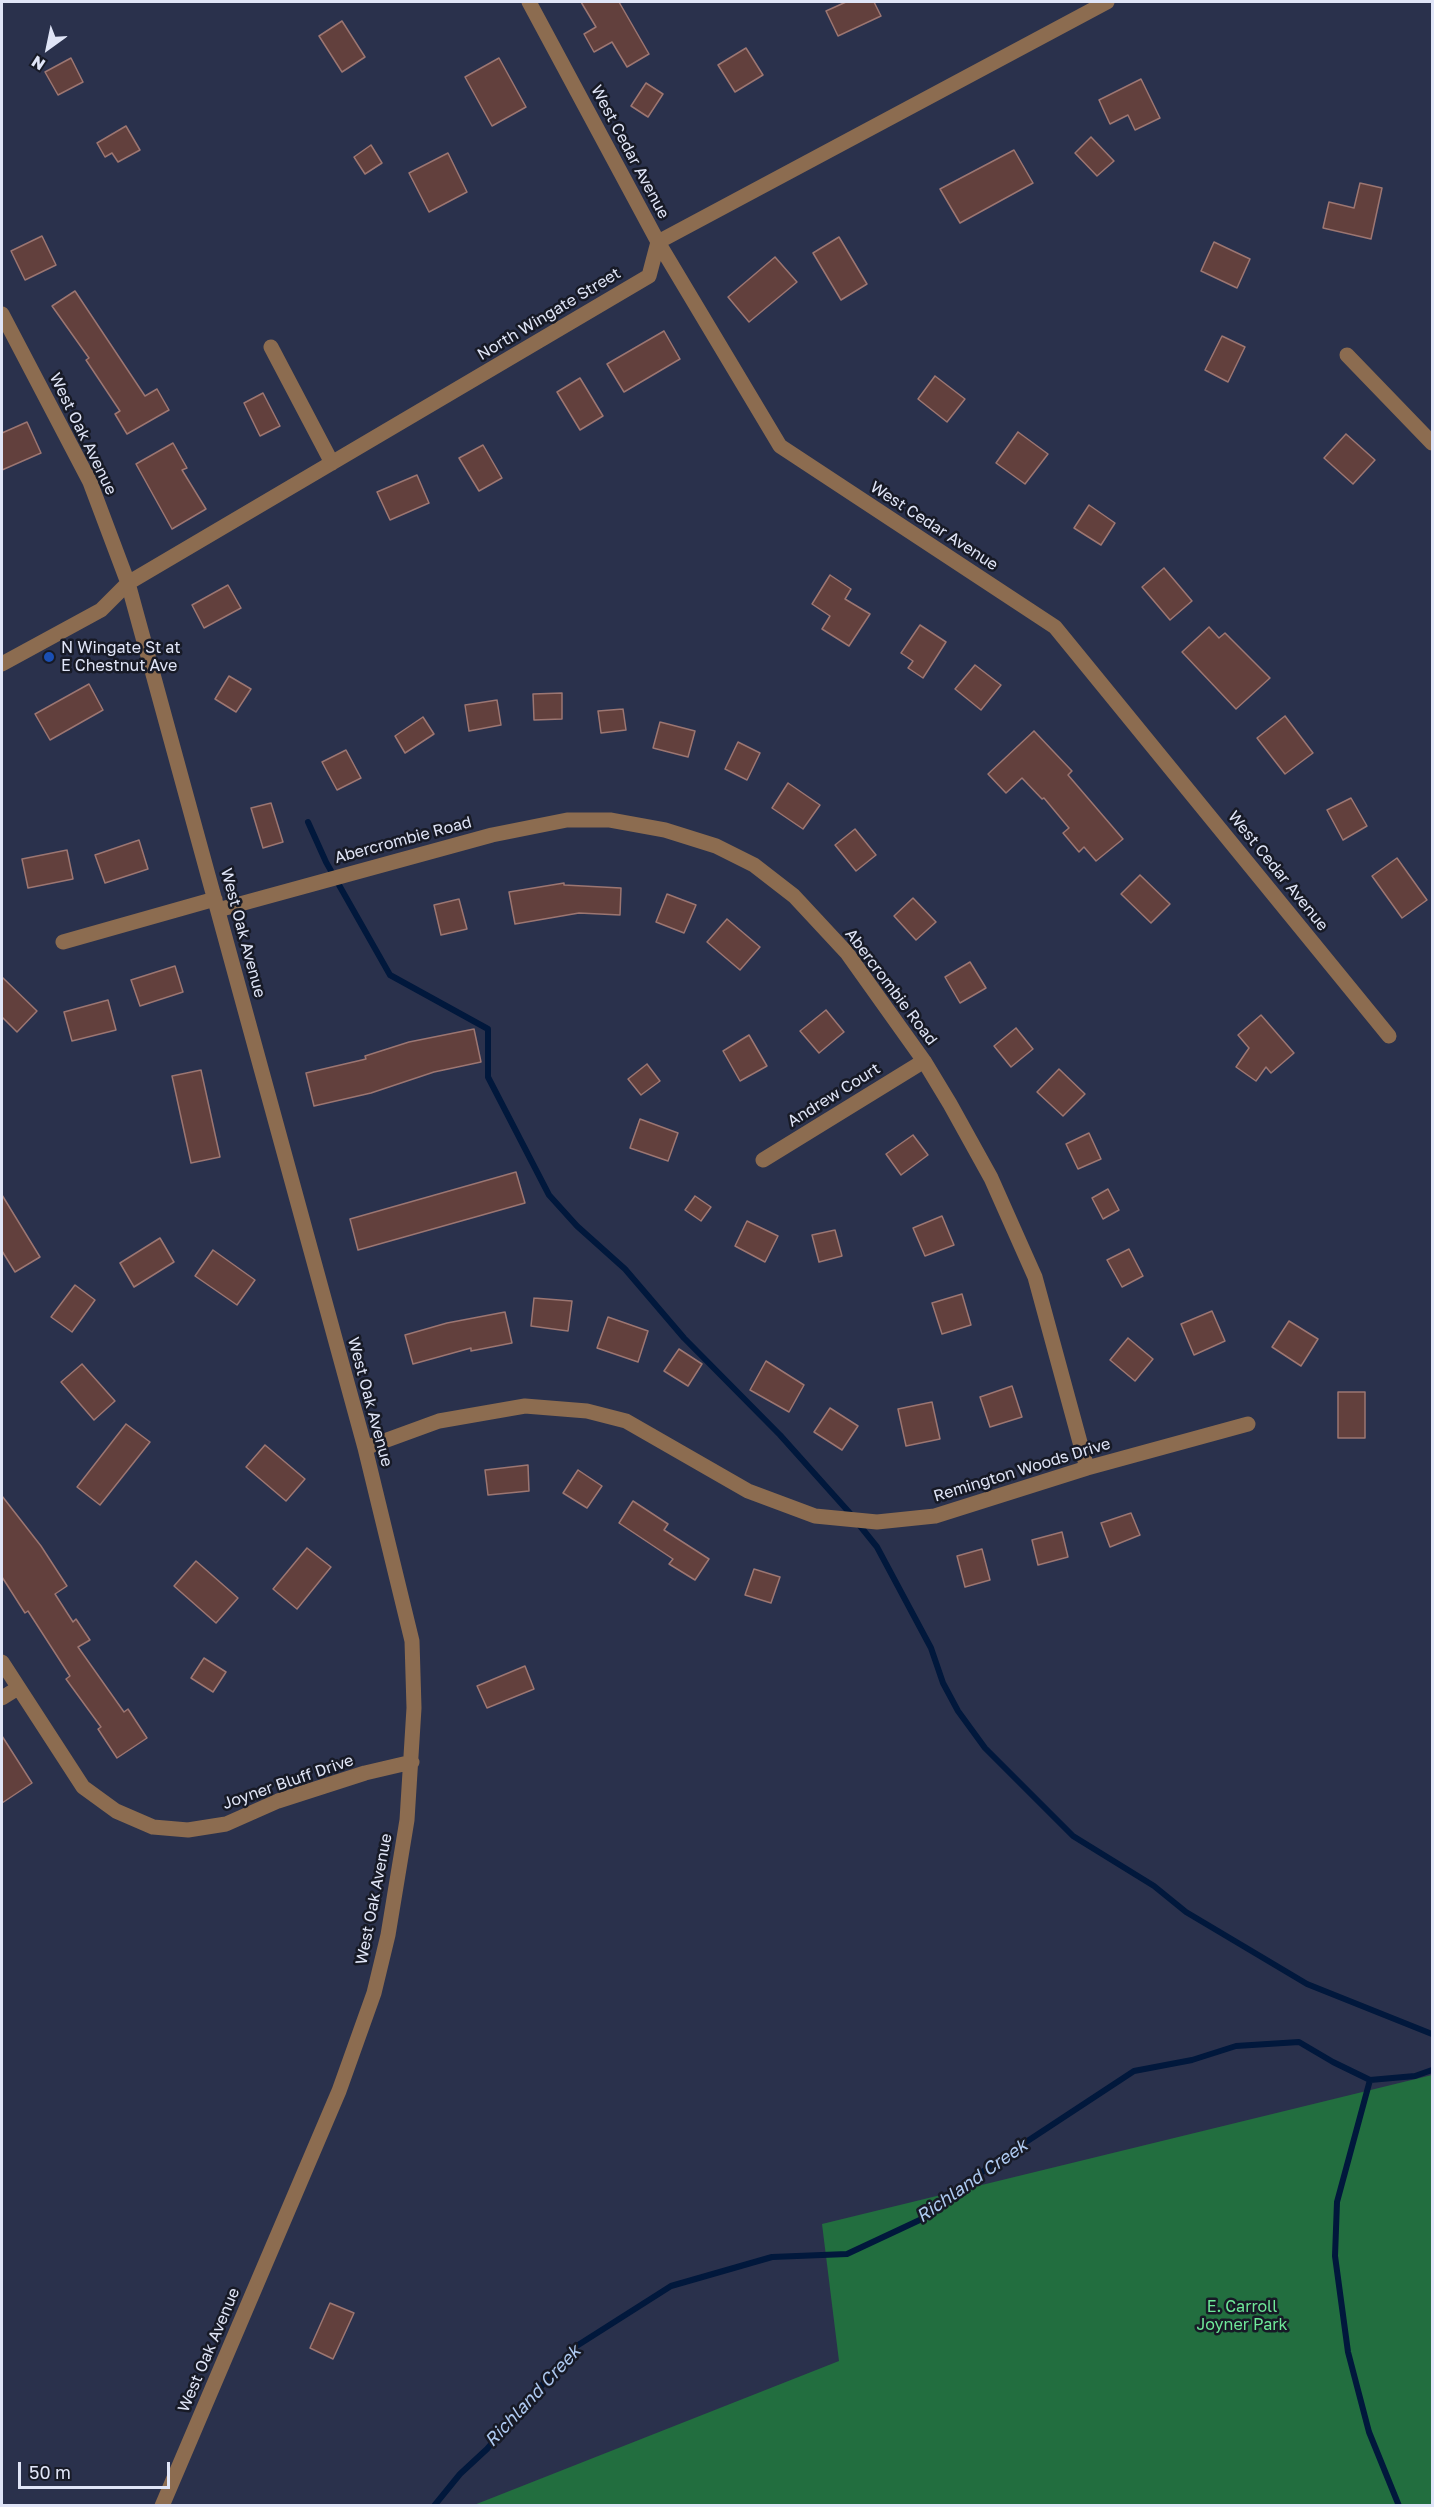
<!DOCTYPE html>
<html>
<head>
<meta charset="utf-8">
<style>
	body { margin:0 }
	#map { position:relative; width:1434px; height:2507px; overflow:hidden; background:#2a314c; font-family:"Golos Text",sans-serif }
	canvas { display:block }
	.frame { position:absolute; inset:0; border:3px solid #e0e5f7; pointer-events:none }
	.north { position:absolute; left:18px; top:18px; width:60px; height:60px; -webkit-text-stroke:4px #171a26; paint-order:stroke; rotate:213deg; font-size:16px; font-weight:700; line-height:24px; text-align:center; color:#e0e5f7 }
	.north::after { content:''; display:block; margin:auto; width:21px; height:27px; background:#e0e5f7; clip-path:polygon(50% 0,100% 100%,50% 72%,0 100%) }
	.scale { position:absolute; left:18px; top:2462px; width:152px; height:27px; box-sizing:border-box; border:3px solid #e0e5f7; border-top:0; padding-left:8px; font-size:18px; line-height:21px; white-space:nowrap; color:#e0e5f7; -webkit-text-stroke:4px #171a26; paint-order:stroke }
</style>
</head>
<body>
<div id="map">
<canvas width="1434" height="2507"></canvas>
<div class="frame"></div>
<div class="north">N</div>
<div class="scale">50 m</div>
</div>
<script>
const context = document.querySelector('canvas').getContext('2d');
context.lineJoin = 'round';
function fillPath(path, color) {
  context.fillStyle = color;
  context.fill(path, 'evenodd');
}
function shape(rows) {
  const path = new Path2D();
  for (const r of rows) {
    path.moveTo(r[0], r[1]);
    for (let i = 2; i < r.length; i += 2) path.lineTo(r[i], r[i + 1]);
  }
  return path;
}
function stroke(path, color, width, dash) {
  context.strokeStyle = color;
  context.lineWidth = width;
  context.lineCap = dash ? 'butt' : 'round';
  context.setLineDash(dash || []);
  context.stroke(path);
}
function write(font, color, halo, rows, align = 'center') {
  context.font = font + ' "Golos Text",sans-serif';
  context.lineWidth = 5;
  context.setLineDash([]);
  context.textBaseline = 'middle';
  context.strokeStyle = halo;
  context.fillStyle = color;
  for (const [text, x, y, turn = 0] of rows) {
    context.save();
    context.translate(x, y);
    context.rotate((+turn || 0) * Math.PI / 180);
    context.textAlign = isNaN(turn) ? turn : align;
    if (halo) context.strokeText(text, 0, 0);
    context.fillText(text, 0, 0);
    context.restore();
  }
}
const green = shape([
	[1432,2075,1432,2505,474,2505,839,2361,822,2224]
]);
const stream = shape([
	[308,822,326,862,390,975,488,1029,488,1077,549,1195,577,1226,625,1269,684,1338,780,1435,848,1511,877,1547,931,1648,943,1683,958,1711,985,1748,1073,1836,1154,1886,1186,1912,1307,1984,1432,2034],
	[1370,2080,1337,2202,1335,2256,1348,2352,1369,2432,1399,2506],
	[434,2506,460,2474,487,2449,575,2347,671,2286,772,2257,847,2254,924,2218,991,2165,1134,2071,1192,2060,1236,2046,1299,2042,1333,2062,1370,2080,1415,2076,1432,2070]
]);
const building = shape([
	[581,2,619,2,649,54,627,67,612,42,594,52,584,34,596,27,581,2],
	[846,2,874,2,881,16,838,36,826,11,846,2],
	[342,21,365,57,342,72,319,36,342,21],
	[746,48,763,75,735,92,718,65,746,48],
	[71,58,83,82,58,95,45,72,71,58],
	[499,58,526,107,492,126,465,77,499,58],
	[1141,79,1160,118,1135,130,1128,115,1110,124,1099,100,1141,79],
	[646,83,663,94,648,117,631,106,646,83],
	[126,126,140,150,118,162,112,153,105,157,97,143,126,126],
	[1091,137,1114,161,1097,176,1075,153,1091,137],
	[371,145,382,163,365,174,354,157,371,145],
	[1014,150,1033,183,960,223,940,189,1014,150],
	[448,153,467,192,429,212,409,173,448,153],
	[1360,183,1382,188,1371,239,1323,228,1329,202,1354,208,1360,183],
	[42,236,56,265,25,280,11,251,42,236],
	[839,237,867,284,841,300,813,253,839,237],
	[1214,242,1250,259,1237,288,1201,271,1214,242],
	[775,257,797,282,749,322,728,297,775,257],
	[75,291,145,396,157,389,169,410,127,434,115,414,120,411,86,360,89,358,52,306,75,291],
	[664,331,680,359,624,392,607,364,664,331],
	[1222,336,1245,347,1228,382,1205,370,1222,336],
	[935,376,965,399,947,422,918,399,935,376],
	[580,378,603,416,580,430,557,392,580,378],
	[263,393,280,426,260,436,244,403,263,393],
	[27,422,41,453,2,470,2,433,27,422],
	[1018,432,1048,454,1025,484,996,463,1018,432],
	[1346,434,1375,460,1353,484,1324,458,1346,434],
	[173,443,187,468,182,470,206,509,172,529,136,464,173,443],
	[483,445,502,478,479,491,459,458,483,445],
	[417,475,429,503,390,520,377,492,417,475],
	[1089,505,1115,523,1101,545,1074,528,1089,505],
	[1164,568,1192,601,1170,620,1142,587,1164,568],
	[830,575,851,589,845,599,870,614,849,646,822,629,830,616,812,604,830,575],
	[228,585,241,608,204,628,192,605,228,585],
	[920,625,946,642,923,678,908,668,913,661,901,653,920,625],
	[1209,627,1219,638,1225,633,1270,678,1236,709,1182,652,1209,627],
	[975,665,1001,685,981,710,955,689,975,665],
	[229,676,251,689,236,712,215,699,229,676],
	[89,684,103,710,50,740,35,714,89,684],
	[562,693,562,719,534,720,533,694,562,693],
	[497,700,501,725,469,731,465,705,497,700],
	[623,709,626,730,601,733,598,711,623,709],
	[1285,716,1313,753,1285,774,1257,738,1285,716],
	[423,717,434,734,405,753,395,736,423,717],
	[660,722,695,731,688,757,653,748,660,722],
	[1034,731,1072,771,1068,775,1123,839,1096,861,1084,847,1079,852,1063,833,1069,828,1044,798,1042,799,1022,778,1006,793,988,774,1034,731],
	[738,742,760,753,747,780,725,769,738,742],
	[346,750,361,778,337,790,322,762,346,750],
	[788,783,820,805,803,829,772,808,788,783],
	[1351,798,1367,826,1343,840,1327,810,1351,798],
	[271,803,283,842,263,848,251,808,271,803],
	[855,829,876,855,856,871,835,845,855,829],
	[139,840,148,869,105,883,95,855,139,840],
	[67,850,73,879,28,888,22,859,67,850],
	[1397,858,1427,900,1402,918,1372,876,1397,858],
	[1140,875,1170,904,1151,923,1121,894,1140,875],
	[564,883,564,885,621,888,620,915,579,913,515,924,509,892,564,883],
	[667,894,696,905,684,933,656,922,667,894],
	[913,898,936,922,916,940,894,916,913,898],
	[459,899,467,929,441,935,434,905,459,899],
	[727,919,760,947,740,970,707,942,727,919],
	[970,962,986,988,960,1003,945,977,970,962],
	[175,966,183,992,140,1006,131,980,175,966],
	[2,977,37,1011,17,1032,2,1017,2,977],
	[108,1000,116,1030,72,1041,64,1012,108,1000],
	[826,1010,844,1032,819,1053,800,1031,826,1010],
	[1261,1015,1294,1053,1271,1073,1266,1067,1256,1081,1236,1067,1249,1048,1238,1035,1261,1015],
	[1016,1028,1033,1049,1011,1067,994,1046,1016,1028],
	[474,1029,481,1062,434,1072,371,1093,314,1106,306,1073,366,1059,365,1056,409,1042,474,1029],
	[749,1035,767,1066,740,1081,723,1051,749,1035],
	[647,1064,660,1081,641,1095,628,1079,647,1064],
	[1059,1069,1085,1094,1063,1116,1037,1092,1059,1069],
	[201,1070,220,1157,191,1163,172,1076,201,1070],
	[640,1119,678,1133,668,1161,630,1148,640,1119],
	[1089,1133,1101,1159,1078,1169,1066,1144,1089,1133],
	[913,1135,928,1155,901,1175,886,1154,913,1135],
	[516,1172,525,1203,358,1250,350,1219,516,1172],
	[1108,1189,1119,1210,1103,1219,1092,1198,1108,1189],
	[2,1195,40,1257,15,1272,2,1251,2,1195],
	[695,1196,711,1207,701,1221,685,1210,695,1196],
	[942,1216,954,1245,925,1256,913,1228,942,1216],
	[747,1221,778,1236,765,1262,735,1246,747,1221],
	[835,1230,842,1256,819,1262,812,1235,835,1230],
	[160,1238,174,1262,134,1287,120,1263,160,1238],
	[1129,1249,1143,1276,1122,1287,1107,1260,1129,1249],
	[213,1250,255,1280,237,1305,195,1276,213,1250],
	[75,1285,95,1300,72,1332,51,1317,75,1285],
	[962,1294,971,1325,942,1334,932,1303,962,1294],
	[534,1298,572,1301,568,1331,531,1326,534,1298],
	[1212,1311,1225,1341,1194,1355,1181,1324,1212,1311],
	[505,1312,512,1343,471,1351,471,1348,413,1364,405,1335,447,1323,505,1312],
	[608,1317,648,1331,638,1362,597,1348,608,1317],
	[1289,1321,1318,1339,1301,1366,1272,1347,1289,1321],
	[1128,1338,1153,1359,1135,1381,1110,1360,1128,1338],
	[679,1349,702,1364,688,1386,664,1371,679,1349],
	[766,1361,804,1385,789,1412,750,1390,766,1361],
	[82,1364,115,1401,94,1420,61,1382,82,1364],
	[1012,1386,1022,1417,990,1427,980,1397,1012,1386],
	[1338,1392,1365,1392,1365,1438,1338,1438,1338,1392],
	[932,1402,940,1439,906,1446,898,1409,932,1402],
	[830,1408,858,1426,842,1450,814,1432,830,1408],
	[126,1424,150,1442,100,1505,77,1487,126,1424],
	[265,1445,305,1479,286,1501,246,1467,265,1445],
	[528,1465,529,1491,488,1495,485,1470,528,1465],
	[578,1470,602,1486,587,1508,563,1493,578,1470],
	[2,1496,41,1546,67,1586,55,1594,73,1622,76,1619,90,1640,78,1647,124,1712,128,1709,147,1738,117,1758,98,1729,101,1727,66,1679,70,1676,28,1611,25,1613,2,1577,2,1496],
	[633,1501,668,1524,664,1530,709,1559,695,1580,669,1564,673,1559,619,1523,633,1501],
	[1131,1513,1140,1535,1110,1547,1101,1523,1131,1513],
	[1062,1532,1068,1557,1038,1565,1032,1540,1062,1532],
	[307,1548,331,1567,297,1609,273,1589,307,1548],
	[982,1549,990,1580,965,1587,957,1556,982,1549],
	[196,1561,238,1598,216,1623,174,1586,196,1561],
	[754,1569,780,1577,771,1603,745,1595,754,1569],
	[204,1658,226,1672,213,1692,191,1678,204,1658],
	[525,1666,534,1689,487,1708,477,1686,525,1666],
	[2,1736,32,1783,2,1803,2,1736],
	[330,2303,354,2313,333,2359,310,2348,330,2303]
]);
const minor = shape([
	[529,2,658,242,780,446,1055,627,1389,1036],
	[2,314,90,482,128,583,365,1448,412,1641,414,1708,407,1820,388,1935,374,1993,339,2091,162,2506],
	[271,347,332,463],
	[1347,355,1432,443],
	[2,664,101,610,128,583,649,276,658,242,1107,2],
	[218,910,492,835,567,820,610,820,665,830,716,846,754,865,794,896,847,953,924,1061,950,1104,991,1178,1035,1277,1087,1468],
	[63,942,215,899],
	[763,1160,924,1061],
	[365,1448,439,1421,525,1406,587,1411,626,1421,748,1491,815,1516,877,1522,935,1516,1087,1468,1248,1424],
	[2,1662,83,1787,116,1811,153,1827,188,1830,226,1824,278,1801,365,1773,412,1762],
	[2,1698,18,1688]
]);
const markers = [
	[49,657,6,"#1a4fb4"]
];
const streetNames = [
	["West Cedar Avenue",630,152,62],
	["North Wingate Street",549,314,-31],
	["West Oak Avenue",83,434,64],
	["West Cedar Avenue",934,526,33],
	["Abercrombie Road",403,840,-15],
	["West Cedar Avenue",1278,871,51],
	["West Oak Avenue",243,933,75],
	["Abercrombie Road",891,987,53],
	["Andrew Court",834,1095,-32],
	["West Oak Avenue",370,1402,75],
	["Remington Woods Drive",1022,1470,-17],
	["Joyner Bluff Drive",288,1782,-19],
	["West Oak Avenue",374,1899,-79],
	["West Oak Avenue",209,2350,-67]
];
const poiNames = [
	["N Wingate St at",61,648],
	["E Chestnut Ave",61,666]
];
const parkNames = [
	["E. Carroll",1242,2307],
	["Joyner Park",1242,2325]
];
const waterNames = [
	["Richland Creek",972,2181,-35],
	["Richland Creek",533,2396,-47]
];
fillPath(green, '#226e3f');
stroke(stream, '#01183c', 6);
fillPath(building, '#62403d');
stroke(building, '#9c7672', 1.5);
stroke(minor, '#8c6c50', 15);
for (const [x, y, r, color] of markers) {
  const dot = new Path2D();
  dot.arc(x, y, r, 0, 2 * Math.PI);
  context.fillStyle = color;
  context.fill(dot);
  stroke(dot, '#171a26', 2);
}
write('16px', '#e0e5f7', '#171a26', streetNames);
write('16px', '#e0e5f7', '#171a26', poiNames, 'left');
write('16px', '#6fe999', '#171a26', parkNames);
write('italic 18px', '#aec9f0', '#171a26', waterNames);
</script>
</body>
</html>
